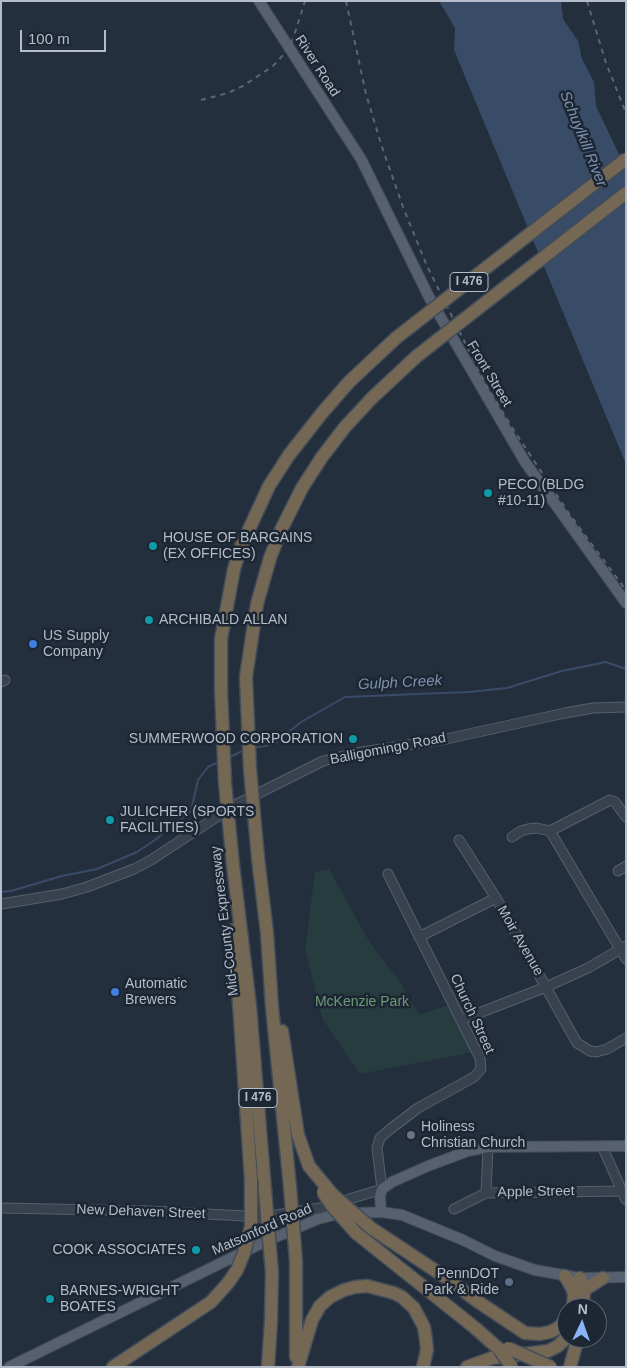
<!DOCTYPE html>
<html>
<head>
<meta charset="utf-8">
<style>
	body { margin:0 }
	#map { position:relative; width:627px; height:1368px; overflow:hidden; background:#242f3e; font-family:Helvetica,sans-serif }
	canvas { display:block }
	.frame { position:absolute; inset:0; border:2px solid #b4bcc9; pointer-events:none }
	.north { position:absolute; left:557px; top:1298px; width:50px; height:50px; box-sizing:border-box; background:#1d2633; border:1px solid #59626f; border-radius:50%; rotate:3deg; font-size:14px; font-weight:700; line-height:20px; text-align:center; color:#b4bcc9 }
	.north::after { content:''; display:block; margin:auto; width:18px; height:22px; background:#8ab4f8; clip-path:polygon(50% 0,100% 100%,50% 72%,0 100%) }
	.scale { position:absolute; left:20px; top:30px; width:86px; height:22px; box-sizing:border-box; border:2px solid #b4bcc9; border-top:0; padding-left:6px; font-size:15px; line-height:18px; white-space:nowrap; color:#b4bcc9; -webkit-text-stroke:4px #1d2633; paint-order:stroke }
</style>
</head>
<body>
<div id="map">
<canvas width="627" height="1368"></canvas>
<div class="frame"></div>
<div class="north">N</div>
<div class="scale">100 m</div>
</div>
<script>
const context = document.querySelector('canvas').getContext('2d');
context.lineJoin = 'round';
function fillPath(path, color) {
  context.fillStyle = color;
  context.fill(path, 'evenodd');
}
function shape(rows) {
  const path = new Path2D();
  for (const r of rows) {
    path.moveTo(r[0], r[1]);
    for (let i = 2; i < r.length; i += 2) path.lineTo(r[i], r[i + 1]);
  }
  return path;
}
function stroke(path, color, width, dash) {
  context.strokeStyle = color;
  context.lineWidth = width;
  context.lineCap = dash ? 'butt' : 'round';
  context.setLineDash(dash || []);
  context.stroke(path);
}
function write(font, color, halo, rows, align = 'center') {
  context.font = font + ' Helvetica,sans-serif';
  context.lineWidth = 5;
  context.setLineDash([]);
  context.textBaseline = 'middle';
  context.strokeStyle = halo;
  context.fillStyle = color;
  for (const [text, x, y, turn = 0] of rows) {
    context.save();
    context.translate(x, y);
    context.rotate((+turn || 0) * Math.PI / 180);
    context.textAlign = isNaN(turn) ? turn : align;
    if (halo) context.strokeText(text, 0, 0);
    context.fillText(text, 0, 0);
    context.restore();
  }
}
const green = shape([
	[329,869,370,943,398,979,419,1015,449,1005,474,1052,360,1074,323,1020,305,950,315,872]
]);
const water = shape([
	[439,1,561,1,563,19,578,41,582,59,594,82,596,106,626,169,626,464,454,50,455,28]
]);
const stream = shape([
	[254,748,274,744,301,722,345,697,468,692,507,688,562,671,606,662,626,669],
	[228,758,244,750],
	[1,892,11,891,62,876,97,869,137,852,155,840,191,811,198,780,208,767,219,762]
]);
const minor = shape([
	[1,682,5,680],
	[550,831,626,959],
	[512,837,521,831,528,829,537,828,550,831,610,800,615,802,626,817],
	[459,840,496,898,577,1043,590,1051,596,1052,607,1049,626,1038],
	[618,871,626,866],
	[1,904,62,894,87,887,134,869,151,860,235,805,323,761,356,753,446,739,565,713,593,708,626,707],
	[419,937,496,898],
	[461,1020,546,987,588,968,626,946],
	[602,1146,626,1200],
	[486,1193,488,1147],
	[1,1208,150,1211,263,1217,320,1208,382,1189,377,1148,380,1138,389,1130,418,1108,474,1077,481,1069,480,1058,388,874],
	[454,1209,486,1193,622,1191]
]);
const major = shape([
	[259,1,361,159,430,299,525,462,626,603],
	[381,1212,380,1196,382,1189,392,1182,428,1166,468,1151,488,1147,626,1146],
	[9,1367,260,1244,318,1219,339,1214,381,1212,402,1215,463,1240,495,1256,535,1270,580,1278,626,1277]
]);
const highway = shape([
	[221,690,221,639,234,569,240,549,269,486,289,455,322,413],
	[250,769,246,677,257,604,270,558,281,530,302,488,322,457,345,427],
	[258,858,267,933,272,1007,290,1187],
	[233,865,250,1006,265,1190],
	[234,930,251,1180],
	[282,1031,298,1135,309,1166],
	[371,1228,445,1277,477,1301,525,1333,540,1334,550,1332,558,1328,567,1319],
	[356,1233,474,1327,499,1349],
	[296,1261,296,1357],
	[565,1276,572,1288,574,1294],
	[580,1278,584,1290,583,1308],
	[584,1290,603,1278],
	[573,1308,574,1294,580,1278],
	[113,1367,211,1302,228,1283,237,1270],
	[268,1367,271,1321,272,1273],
	[298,1367,312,1320,320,1306,330,1297,344,1290,355,1287,367,1286,394,1293,402,1297,414,1308,424,1327,426,1340,427,1350,423,1367],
	[467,1367,492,1358,548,1351,558,1346,567,1337],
	[570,1367,578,1338]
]);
const rail = shape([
	[346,1,366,94,381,144,403,207,427,266,486,385,513,429,570,515,626,590],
	[587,1,606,63,626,113],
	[201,100,228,93,243,86,273,66,284,54,293,39,305,1]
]);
const highwayBridge = shape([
	[322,413,349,382,396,338,626,159],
	[345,427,372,398,417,356,626,193],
	[221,690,225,783,233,865],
	[250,769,258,858],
	[309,1166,333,1195,371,1228],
	[290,1187,296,1261],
	[265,1190,272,1273],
	[323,1192,332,1206,356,1233],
	[237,1270,244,1253,251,1227,251,1180],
	[508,1348,551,1367],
	[499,1349,512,1367]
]);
const markers = [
	[488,493,5,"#0f9aa8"],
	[153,546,5,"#0f9aa8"],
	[149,620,5,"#0f9aa8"],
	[33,644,5,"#3f7fe0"],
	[353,739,5,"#0f9aa8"],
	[110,820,5,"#0f9aa8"],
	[115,992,5,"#3f7fe0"],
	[411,1135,5,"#6b7280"],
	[196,1250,5,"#0f9aa8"],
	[509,1282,5,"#5c6f8a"],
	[50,1299,5,"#0f9aa8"]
];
const shields = [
	[469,282,38],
	[258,1098,38]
];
const shieldNames = [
	["I 476",469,282],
	["I 476",258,1098]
];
const streetNames = [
	["River Road",317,66,57],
	["Front Street",489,374,59],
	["Balligomingo Road",388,749,-11],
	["Mid-County Expressway",225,921,-97],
	["Moir Avenue",520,941,60],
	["Church Street",472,1014,65],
	["Apple Street",536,1192,-1],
	["New Dehaven Street",141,1212,2],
	["Matsonford Road",262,1230,-24]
];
const poiNames = [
	["PECO (BLDG",498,485],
	["#10-11)",498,501],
	["HOUSE OF BARGAINS",163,538],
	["(EX OFFICES)",163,554],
	["ARCHIBALD ALLAN",159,620],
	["US Supply",43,636],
	["Company",43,652],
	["SUMMERWOOD CORPORATION",343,739,"right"],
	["JULICHER (SPORTS",120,812],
	["FACILITIES)",120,828],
	["Automatic",125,984],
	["Brewers",125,1000],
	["Holiness",421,1127],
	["Christian Church",421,1143],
	["COOK ASSOCIATES",186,1250,"right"],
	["PennDOT",499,1274,"right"],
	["Park & Ride",499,1290,"right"],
	["BARNES-WRIGHT",60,1291],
	["BOATES",60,1307]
];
const parkNames = [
	["McKenzie Park",362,1002]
];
const waterNames = [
	["Schuylkill River",583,139,68],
	["Gulph Creek",400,683,-3]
];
fillPath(green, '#263c3f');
fillPath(water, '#394c67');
stroke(stream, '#394c67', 2);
stroke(minor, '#565f6c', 11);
stroke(major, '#414a57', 12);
stroke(highway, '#434c59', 15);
stroke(minor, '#38414e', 9);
stroke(major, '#56606e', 10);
stroke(highway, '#746855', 12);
stroke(rail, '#5a6575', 2, [5, 5]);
stroke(highwayBridge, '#434c59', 15, []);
stroke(highwayBridge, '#746855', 12);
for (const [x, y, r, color] of markers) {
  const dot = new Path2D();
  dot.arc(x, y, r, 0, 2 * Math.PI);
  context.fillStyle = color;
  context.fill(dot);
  stroke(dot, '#1d2633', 2);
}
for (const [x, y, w] of shields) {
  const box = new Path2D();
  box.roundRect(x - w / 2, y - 9.5, w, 19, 4);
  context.fillStyle = '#1d2633';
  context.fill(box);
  stroke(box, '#b4bcc9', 1);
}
write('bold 12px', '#b4bcc9', null, shieldNames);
write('14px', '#b4bcc9', '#1d2633', streetNames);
write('14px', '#b4bcc9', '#1d2633', poiNames, 'left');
write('14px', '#6b9a76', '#1d2633', parkNames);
write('italic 15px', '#7c92b1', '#1d2633', waterNames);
</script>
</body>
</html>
